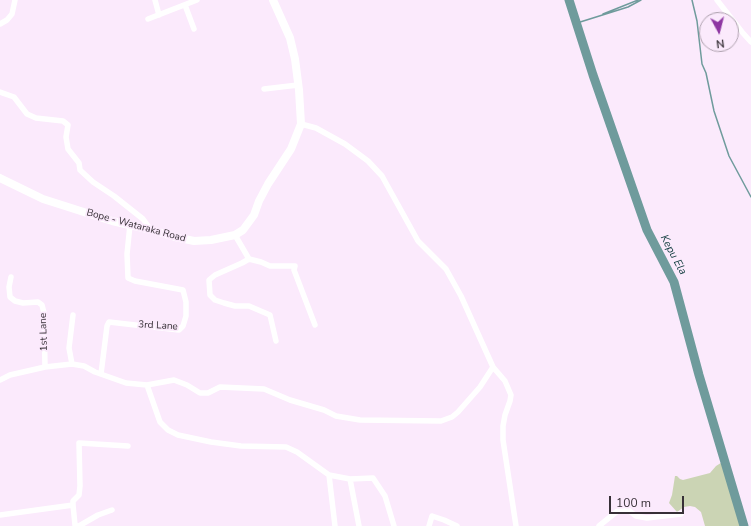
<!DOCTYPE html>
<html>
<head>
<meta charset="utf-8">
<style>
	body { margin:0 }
	#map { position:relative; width:751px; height:526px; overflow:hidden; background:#fbeafc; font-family:"Nunito Sans",sans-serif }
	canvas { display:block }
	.north { position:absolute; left:699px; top:12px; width:40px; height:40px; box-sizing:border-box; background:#fbeafc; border:1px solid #ada0ad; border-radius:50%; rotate:173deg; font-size:11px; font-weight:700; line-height:16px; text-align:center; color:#373037 }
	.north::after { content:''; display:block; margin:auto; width:14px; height:18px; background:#8e36a2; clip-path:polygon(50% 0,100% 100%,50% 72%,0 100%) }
	.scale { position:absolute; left:609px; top:496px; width:75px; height:18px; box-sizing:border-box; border:2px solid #373037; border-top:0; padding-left:5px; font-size:12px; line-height:14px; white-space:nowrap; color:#373037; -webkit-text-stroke:3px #fbeafc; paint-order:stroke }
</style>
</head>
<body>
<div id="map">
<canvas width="751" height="526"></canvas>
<div class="north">N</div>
<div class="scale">100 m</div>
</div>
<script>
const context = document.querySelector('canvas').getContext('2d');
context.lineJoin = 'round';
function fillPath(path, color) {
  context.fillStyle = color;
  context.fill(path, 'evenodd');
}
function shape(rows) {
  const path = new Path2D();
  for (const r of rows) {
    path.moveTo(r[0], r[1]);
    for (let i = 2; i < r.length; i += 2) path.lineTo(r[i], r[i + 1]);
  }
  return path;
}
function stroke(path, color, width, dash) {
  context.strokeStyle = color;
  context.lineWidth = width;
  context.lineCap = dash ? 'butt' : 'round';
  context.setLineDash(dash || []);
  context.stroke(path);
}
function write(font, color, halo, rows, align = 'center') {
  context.font = font + ' "Nunito Sans",sans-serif';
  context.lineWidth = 3.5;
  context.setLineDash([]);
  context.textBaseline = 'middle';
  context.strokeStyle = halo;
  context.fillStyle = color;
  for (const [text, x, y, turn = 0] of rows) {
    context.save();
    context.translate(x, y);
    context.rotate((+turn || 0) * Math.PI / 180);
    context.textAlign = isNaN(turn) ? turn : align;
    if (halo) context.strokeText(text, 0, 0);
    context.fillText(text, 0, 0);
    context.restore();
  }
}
const green = shape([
	[724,461,744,526,705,526,701,512,695,507,690,506,684,507,677,512,669,503,672,495,675,476,677,476,680,479,683,480,710,473,716,466]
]);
const stream = shape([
	[692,0,697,21,702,64,706,73,714,111,729,156,751,197],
	[603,14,638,0],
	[577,23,628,7,641,0]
]);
const river = shape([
	[569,0,593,75,647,230,674,282,699,375,744,526]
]);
const street = shape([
	[155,0,159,15],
	[717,0,742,32,751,42],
	[185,5,194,29],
	[148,19,197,0],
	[0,24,7,20,12,14,15,0],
	[264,89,298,85],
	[0,92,14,97,27,114,36,118,63,121,68,125,66,137,68,149,79,163,80,170,93,182,114,196,143,219,151,230],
	[235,235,249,259,242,263,215,275,209,280,210,295,215,300,224,303,235,306,249,306,270,315,276,341],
	[249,259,261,262,270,266,295,266,294,270,315,325],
	[11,277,9,287,10,297,15,301,23,303,38,302,42,305,44,313,45,367],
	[72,364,69,348,73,315],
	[493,367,505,381,511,395,510,401,505,415,503,426,503,440,516,526],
	[101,374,107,326,109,322,179,330,183,326,186,316,186,302,183,290,135,281,128,278,127,254,130,225],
	[0,380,10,375,45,367,72,364,84,366,95,372,126,383,147,385,174,380,187,385,200,393,208,393,220,387,264,389,290,400,324,410,336,416,360,420,441,421,452,417,458,412,480,387,493,367,461,296,446,269,418,241,382,176,368,161,345,144,316,128,301,124],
	[147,385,160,422,168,430,178,435,211,442,241,446,286,447,297,452,329,475,350,479,373,478,385,496,394,526],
	[329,475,335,526],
	[350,479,359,526],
	[73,505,75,525,77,526],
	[0,515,73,505,73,501,79,495,80,486,79,443,128,446],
	[79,526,98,515,112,510],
	[429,526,432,516,444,520,457,526],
	[599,526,620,509,628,510,636,516,647,518,681,514]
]);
const secondary = shape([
	[0,178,43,199,112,221,152,230,175,237,194,241,211,240,235,235,243,230,254,215,259,201,268,184,291,149,301,124,299,90,295,59,290,38,273,0]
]);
const streetNames = [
	["Bope - Wataraka Road",136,226,15],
	["3rd Lane",158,326,3],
	["1st Lane",44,332,-92]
];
const waterNames = [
	["Kepu Ela",673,255,62]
];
fillPath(green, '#cbd4b4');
stroke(stream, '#6f9b9c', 1.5);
stroke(river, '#6f9b9c', 9);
stroke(street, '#fff', 5.5);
stroke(secondary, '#fff', 8);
write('10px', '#373037', '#fbeafc', streetNames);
write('italic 11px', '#0c383a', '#fbeafc', waterNames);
</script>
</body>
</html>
